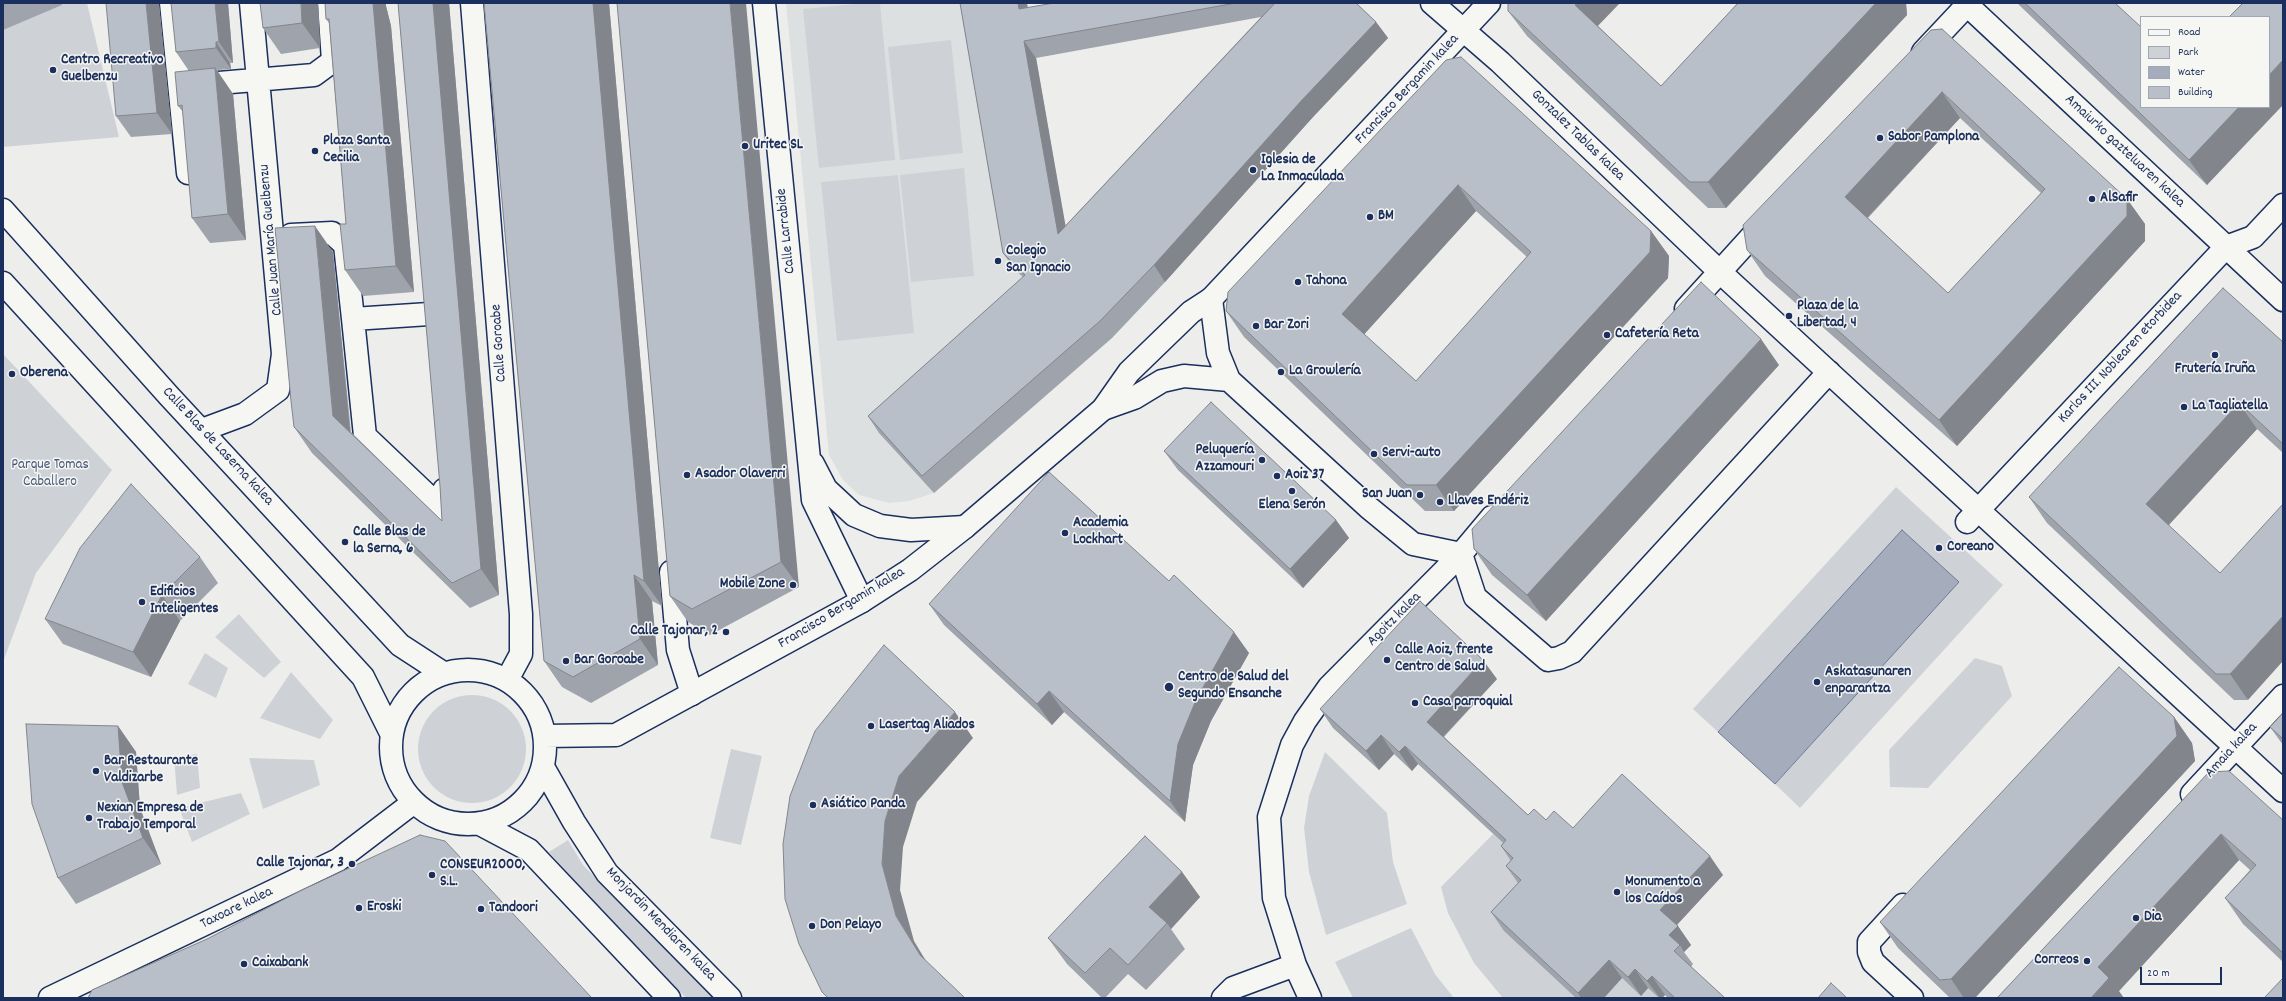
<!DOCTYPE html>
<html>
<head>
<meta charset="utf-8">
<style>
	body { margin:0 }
	#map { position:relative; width:2286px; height:1001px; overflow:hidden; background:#edeeec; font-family:Dekko,sans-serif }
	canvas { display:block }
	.frame { position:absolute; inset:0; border:4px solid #1b2f5e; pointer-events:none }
	.legend { position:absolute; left:2140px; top:16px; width:130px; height:92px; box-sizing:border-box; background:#f6f6f2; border:1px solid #9ea6b7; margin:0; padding:5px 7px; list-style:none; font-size:12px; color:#1b2f5e }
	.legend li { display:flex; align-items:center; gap:8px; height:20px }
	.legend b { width:20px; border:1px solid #9ea6b7 }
	.scale { position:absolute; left:2140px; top:967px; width:82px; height:18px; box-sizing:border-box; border:2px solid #1b2f5e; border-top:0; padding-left:5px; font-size:12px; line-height:14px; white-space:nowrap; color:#1b2f5e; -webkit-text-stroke:3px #f6f6f2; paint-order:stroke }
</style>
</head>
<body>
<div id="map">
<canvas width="2286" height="1001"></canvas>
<div class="frame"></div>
<ul class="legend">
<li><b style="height:5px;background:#f6f6f2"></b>Road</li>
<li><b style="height:11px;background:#ced2d7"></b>Park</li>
<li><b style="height:11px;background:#a5acbc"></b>Water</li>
<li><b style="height:11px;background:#b9bfc8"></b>Building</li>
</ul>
<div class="scale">20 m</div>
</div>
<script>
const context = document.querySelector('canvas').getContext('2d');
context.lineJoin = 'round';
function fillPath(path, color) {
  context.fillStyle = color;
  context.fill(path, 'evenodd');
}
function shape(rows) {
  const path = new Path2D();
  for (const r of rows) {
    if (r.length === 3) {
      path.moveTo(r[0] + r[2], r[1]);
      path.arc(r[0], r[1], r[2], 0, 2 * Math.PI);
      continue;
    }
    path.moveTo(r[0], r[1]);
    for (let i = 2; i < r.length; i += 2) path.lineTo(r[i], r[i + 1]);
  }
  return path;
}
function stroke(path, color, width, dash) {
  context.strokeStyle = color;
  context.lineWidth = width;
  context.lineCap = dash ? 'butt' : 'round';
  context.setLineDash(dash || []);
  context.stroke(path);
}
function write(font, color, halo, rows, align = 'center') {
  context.font = font + ' Dekko,sans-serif';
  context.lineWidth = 3;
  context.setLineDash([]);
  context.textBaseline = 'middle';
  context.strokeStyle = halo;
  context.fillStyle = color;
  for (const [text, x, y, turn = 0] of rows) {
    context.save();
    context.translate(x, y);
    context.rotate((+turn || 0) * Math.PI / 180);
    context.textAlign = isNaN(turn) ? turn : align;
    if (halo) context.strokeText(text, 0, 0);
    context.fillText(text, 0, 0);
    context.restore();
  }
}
const built = shape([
	[786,3,1027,3,1067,234,1313,117,1165,282,1112,338,934,493,909,501,889,503,859,495,843,480,829,455]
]);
const green = shape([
	[3,3,87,3,119,137,3,147],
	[867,3,880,3,895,160,819,168,803,9],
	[951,40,963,153,900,160,888,47],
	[964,168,974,276,911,282,900,175],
	[898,175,914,333,837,341,821,182],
	[3,354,112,470,36,573,3,662],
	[1896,487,2003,585,1800,808,1775,784,1958,582,1902,531,1718,732,1693,709],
	[239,614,281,662,264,678,215,637],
	[205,653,228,668,216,698,188,684],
	[1975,658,2002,666,2012,696,1928,788,1890,787,1889,750],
	[291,672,333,720,320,739,260,718],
	[472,749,54],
	[731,749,762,756,741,845,710,838],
	[1325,752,1387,813,1393,862,1407,904,1326,935,1309,872,1304,828,1309,796],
	[197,754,200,788,177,795,174,757],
	[249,758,314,760,320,785,263,809],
	[241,793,250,814,192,842,179,808],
	[1493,834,1520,859,1576,998,1503,998,1474,963,1448,913,1441,887],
	[568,840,583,865,712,996,710,998,686,998,589,897,549,852],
	[1411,928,1435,974,1454,998,1353,998,1335,962],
	[1622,978,1641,995,1648,988,1659,998,1604,998]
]);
const water = shape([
	[1902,530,1959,582,1775,784,1718,732,1902,530]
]);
const street = shape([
	[171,3,188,173],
	[472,3,521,614,521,654,507,680],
	[764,3,813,500,862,601],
	[1432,3,1500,62,1720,272,2283,791],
	[1965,3,2283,300],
	[1923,52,1969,3],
	[195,85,314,75,333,61,329,3],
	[291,235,332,233,345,245,353,319,429,314],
	[1211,299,1218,353,1229,380,1368,507,1413,544,1461,554],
	[1686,309,1765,222],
	[353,319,365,436,446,513,444,490],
	[1103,409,1134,398,1162,381,1184,376,1229,380],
	[202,430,245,414,278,390,283,354,251,3],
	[813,464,826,489,854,515,880,526,911,530,965,527],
	[1967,522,2226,247,2253,237,2283,205],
	[1461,554,1475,597,1548,660,1559,658,1572,652,1829,372],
	[671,572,678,650,692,694],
	[2192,794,2283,696],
	[1903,905,1869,942,1869,952,1873,962,1912,998],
	[1223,998,1233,988,1295,965],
	[1310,998,1295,965,1274,898,1269,817,1292,745,1305,721,1329,687,1461,554,1492,517]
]);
const secondary = shape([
	[3,210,169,396,400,645,443,673],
	[3,283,363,677,391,733],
	[468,747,77],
	[545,736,616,735,862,601,910,570,965,527,1103,409,1129,372,1191,312,1211,299,1489,3],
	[543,767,574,822,607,873,730,998],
	[480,824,529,850,669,998],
	[50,998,338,860,414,802]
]);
const wall = shape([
	[3,3,61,3,62,5,3,30],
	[228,3,233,63,230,63,231,69,217,70,233,94,246,240,210,243,192,218,183,112,178,106,189,71,176,52],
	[318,3,320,48,281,54,263,28],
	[325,3,386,3,386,6,391,26,414,292,363,296,345,270,346,224,329,23,326,19],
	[398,3,449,3,499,595,470,608,312,453,294,427,333,252,351,432,442,521,440,486],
	[484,3,609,3,662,606,652,601,658,665,591,703,562,687,544,661],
	[617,3,799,587,710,635,688,622,670,596],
	[960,3,1027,3,1027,8,1054,3,1356,3,1376,22,1388,38,1313,117,1165,282,1112,338,934,493,879,433,868,416,1023,277,1015,270,1003,253],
	[1261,17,1065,226,1036,58],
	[1738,3,1906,3,1907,15,1726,208,1708,208,1527,36,1508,11,1598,26,1661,86],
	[2017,3,2115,3,2141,107,2269,107,2207,185],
	[159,4,172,134,131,137,116,116],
	[1931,30,2127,199,2145,224,2145,241,1957,446,1765,276,1747,250],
	[1960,118,2041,193,1948,293,1868,218],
	[1446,60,1651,231,1669,256,1668,278,1454,511,1425,511,1244,337,1226,311],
	[1476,211,1527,257,1416,381,1364,334],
	[2283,342,2283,453,2257,429,2169,525,2248,700,2234,700,2047,523,2029,497],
	[1779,365,1546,621,1492,575,1474,549],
	[1164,451,1336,520,1349,538,1303,588,1178,470],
	[200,557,218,583,180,621,151,677,63,644,45,619],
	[1169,581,1249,653,1211,721,1193,765,1185,822,1064,712,1052,725,944,625,929,604],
	[1497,679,1444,737,1528,815,1546,820,1723,875,1677,925,1691,945,1684,952,1693,964,1691,967,1725,998,1668,998,1665,995,1662,998,1659,998,1648,988,1641,996,1622,978,1604,998,1576,998,1504,931,1491,912,1518,883,1506,866,1511,861,1501,846,1503,843,1418,764,1412,771,1394,754,1379,770,1333,728,1320,709],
	[2283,713,2283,745,2270,727],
	[2174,717,2192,743,2195,761,1975,998,1950,998,1898,948,1880,922],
	[118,726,136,752,140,808,161,864,76,904,58,878],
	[2209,772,2283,820,2283,962,2243,924,2225,898,2250,870,2239,860,2119,991,1997,998],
	[1182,872,1200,897,1171,929,1185,949,1146,990,1128,974,1105,998,1102,998,1067,964,1048,938]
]);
const shadedWall = shape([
	[146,3,159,3,159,4,172,134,157,113],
	[215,3,228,3,233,63,219,42],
	[301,3,318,3,320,48,302,23],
	[373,3,386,3,386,6,391,26,414,292,396,266],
	[433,3,449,3,499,595,481,569],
	[593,3,609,3,662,606,644,581],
	[730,3,746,3,799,587,781,562],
	[1018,3,1027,3,1031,26,1019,9],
	[1578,3,1620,3,1593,31,1575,5],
	[1876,3,1906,3,1907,15,1726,208,1708,182],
	[1376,22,1388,38,1313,117,1165,282,1154,265,1302,100],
	[1024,41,1036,58,1070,251,1058,234],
	[216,42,230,63,231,69,216,48],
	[2283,60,2283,105,2207,185,2189,160,2239,107,2269,107,2269,75],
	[215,68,233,94,246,240,228,214],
	[1942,92,1960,118,1863,222,1845,197],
	[1458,185,1476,211,1360,339,1342,314],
	[2127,199,2145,224,2145,241,1957,446,1939,420],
	[315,226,333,252,351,441,333,416],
	[1651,231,1669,256,1668,278,1454,511,1436,485],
	[1761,339,1779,365,1546,621,1527,595],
	[2239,403,2257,429,2164,530,2146,504],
	[1336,520,1349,538,1303,588,1290,569],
	[634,575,652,601,658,665,640,639],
	[162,595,180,621,151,677,133,652],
	[2283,616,2283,661,2248,700,2230,674],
	[1234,632,1249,653,1211,721,1193,765,1185,822,1170,801,1178,744,1196,700],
	[1483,660,1497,679,1440,740,1427,722],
	[1049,691,1064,712,1052,725,1037,704],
	[955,712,973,738,917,802,903,847,900,890,914,941,938,981,920,955,896,916,882,864,885,821,899,776],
	[2174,717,2192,743,2195,761,1975,998,1964,998,1951,979],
	[118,726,136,752,140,808,161,864,143,838,122,782],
	[1381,735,1394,754,1379,770,1366,751],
	[1405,746,1418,764,1412,771,1399,752],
	[2221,834,2239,860,2119,991,2124,998,2091,998,2098,967],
	[1710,856,1723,875,1673,929,1660,910],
	[1182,872,1200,897,1171,929,1167,923,1149,907],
	[1678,926,1691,945,1684,952,1680,945,1669,935],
	[1609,960,1622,978,1604,998,1581,998,1578,993],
	[1635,969,1648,988,1641,996,1628,977],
	[1652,976,1665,995,1662,998,1660,998,1647,981]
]);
const building = shape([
	[106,3,146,3,157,113,116,116,106,3],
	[171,3,215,3,219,42,216,42,216,48,176,52,171,3],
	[260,3,301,3,302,23,263,28,260,3],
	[325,3,373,3,396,266,345,270,340,224,346,224,329,19,326,19,325,3],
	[398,3,433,3,481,569,452,583,294,427,291,401,275,228,315,226,333,416,442,521,440,486,398,3],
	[484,3,593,3,644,581,634,575,640,639,573,677,544,661,484,3],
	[617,3,730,3,781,562,692,609,670,596,617,3],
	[960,3,1018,3,1019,9,1054,3,1236,3,1024,41,1058,234,1275,3,1356,3,1376,22,1302,100,1154,265,1100,321,922,476,868,416,1025,275,1003,253,960,3],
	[1508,3,1578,3,1575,5,1661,86,1738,3,1876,3,1708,182,1690,182,1508,11,1508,3],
	[2025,3,2115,3,2141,27,2141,107,2239,107,2189,160,2025,3],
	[2243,3,2283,3,2283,60,2269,75,2269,17,2229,17,2243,3],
	[1942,29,2127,199,2127,216,1939,420,1747,250,1743,225,1931,30,1942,29],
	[1942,92,2045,189,1948,293,1845,197,1942,92],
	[1461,57,1651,231,1650,252,1436,485,1407,485,1226,311,1228,292,1446,60,1461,57],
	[1458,185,1531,252,1416,381,1342,314,1458,185],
	[215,68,228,214,192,218,182,105,178,106,175,72,215,68],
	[1701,282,1761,339,1527,595,1474,549,1472,529,1701,282],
	[2223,288,2283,342,2283,444,2239,403,2146,504,2220,573,2283,504,2283,616,2230,674,2216,674,2029,497,2223,288],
	[1211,402,1336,520,1290,569,1164,451,1211,402],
	[1049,472,1169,581,1174,575,1234,632,1196,700,1178,744,1170,801,1049,691,1037,704,929,604,1049,472],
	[131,484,200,557,162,595,133,652,45,619,80,548,131,484],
	[1420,601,1483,660,1427,722,1528,815,1534,809,1546,820,1554,811,1573,828,1622,774,1710,856,1660,910,1678,926,1669,935,1680,945,1674,951,1725,998,1675,998,1652,976,1647,981,1635,969,1628,977,1609,960,1578,993,1491,912,1521,880,1506,866,1513,858,1501,846,1506,840,1405,746,1399,752,1381,735,1366,751,1320,709,1420,601],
	[884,645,955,712,899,776,885,821,882,864,896,916,920,955,965,998,828,998,822,992,799,944,785,899,783,844,790,796,815,731,884,645],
	[2119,667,2174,717,2177,736,1951,979,1940,980,1880,922,2119,667],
	[2283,713,2283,739,2270,727,2283,713],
	[26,724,118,726,122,782,143,838,58,878,32,804,26,724],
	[2229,771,2283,820,2283,953,2225,898,2256,865,2221,834,2098,967,2109,978,2091,998,1997,998,2209,772,2229,771],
	[420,835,445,841,592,998,88,998,92,990,207,939,302,890,420,835],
	[1145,836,1182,872,1149,907,1167,923,1128,965,1110,948,1085,973,1048,938,1145,836],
	[2283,978,2283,998,2264,998,2283,978],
	[1831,983,1847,998,1818,998,1831,983]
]);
const markers = [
	[53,70,4,"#1b2f5e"],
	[1880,138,4,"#1b2f5e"],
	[745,146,4,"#1b2f5e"],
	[315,151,4,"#1b2f5e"],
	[1253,170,4,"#1b2f5e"],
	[2092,199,4,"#1b2f5e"],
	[1370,217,4,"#1b2f5e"],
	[998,261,4,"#1b2f5e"],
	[1298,282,4,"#1b2f5e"],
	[1789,316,4,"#1b2f5e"],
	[1256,326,4,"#1b2f5e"],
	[1607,335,4,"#1b2f5e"],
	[2215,355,4,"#1b2f5e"],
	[1281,372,4,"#1b2f5e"],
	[12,374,4,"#1b2f5e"],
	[2184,407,4,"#1b2f5e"],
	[1374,454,4,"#1b2f5e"],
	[1262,460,4,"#1b2f5e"],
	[687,475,4,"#1b2f5e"],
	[1277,476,4,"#1b2f5e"],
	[1292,491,4,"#1b2f5e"],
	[1420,495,4,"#1b2f5e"],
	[1440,502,4,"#1b2f5e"],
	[1065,533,4,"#1b2f5e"],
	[345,542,4,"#1b2f5e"],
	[1939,548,4,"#1b2f5e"],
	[793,585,4,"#1b2f5e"],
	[142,602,4,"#1b2f5e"],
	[726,632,4,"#1b2f5e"],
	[1387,660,4,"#1b2f5e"],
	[566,661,4,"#1b2f5e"],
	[1817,682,4,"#1b2f5e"],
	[1169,687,5,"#1b2f5e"],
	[1415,703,4,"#1b2f5e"],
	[871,726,4,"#1b2f5e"],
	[96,771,4,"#1b2f5e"],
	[813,805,4,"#1b2f5e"],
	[89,818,4,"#1b2f5e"],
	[352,864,4,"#1b2f5e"],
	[432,875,4,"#1b2f5e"],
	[1617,892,4,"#1b2f5e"],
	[359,908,4,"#1b2f5e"],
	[481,909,4,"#1b2f5e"],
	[2136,918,4,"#1b2f5e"],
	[812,926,4,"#1b2f5e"],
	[2087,961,4,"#1b2f5e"],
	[244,964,4,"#1b2f5e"]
];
const poiNames = [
	["Centro Recreativo",61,61],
	["Guelbenzu",61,78],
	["Sabor Pamplona",1888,138],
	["Plaza Santa",323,142],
	["Cecilia",323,159],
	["Uritec SL",753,146],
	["Iglesia de",1261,161],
	["La Inmaculada",1261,178],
	["AlSafir",2100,199],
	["BM",1378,217],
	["Colegio",1006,252],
	["San Ignacio",1006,269],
	["Tahona",1306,282],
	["Plaza de la",1797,307],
	["Libertad, 4",1797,324],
	["Bar Zori",1264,326],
	["Cafetería Reta",1615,335],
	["Frutería Iruña",2215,370,"center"],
	["La Growlería",1289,372],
	["Oberena",20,374],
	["La Tagliatella",2192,407],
	["Peluquería",1254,451,"right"],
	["Azzamouri",1254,468,"right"],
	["Servi-auto",1382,454],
	["Asador Olaverri",695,475],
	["Aoiz 37",1285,476],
	["San Juan",1412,495,"right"],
	["Llaves Endériz",1448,502],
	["Elena Serón",1292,506,"center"],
	["Academia",1073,524],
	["Lockhart",1073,541],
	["Calle Blas de",353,533],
	["la Serna, 6",353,550],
	["Coreano",1947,548],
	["Mobile Zone",785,585,"right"],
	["Edificios",150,593],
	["Inteligentes",150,610],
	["Calle Tajonar, 2",718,632,"right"],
	["Calle Aoiz, frente",1395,651],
	["Centro de Salud",1395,668],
	["Bar Goroabe",574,661],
	["Askatasunaren",1825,673],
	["enparantza",1825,690],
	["Centro de Salud del",1178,678],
	["Segundo Ensanche",1178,695],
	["Casa parroquial",1423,703],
	["Lasertag Aliados",879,726],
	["Bar Restaurante",104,762],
	["Valdizarbe",104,779],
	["Asiático Panda",821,805],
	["Nexian Empresa de",97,809],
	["Trabajo Temporal",97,826],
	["Calle Tajonar, 3",344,864,"right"],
	["CONSEUR2000,",440,866],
	["S.L.",440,883],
	["Monumento a",1625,883],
	["los Caídos",1625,900],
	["Eroski",367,908],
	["Tandoori",489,909],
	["Dia",2144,918],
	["Don Pelayo",820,926],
	["Correos",2079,961,"right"],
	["Caixabank",252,964]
];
const streetNames = [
	["Francisco Bergamin kalea",1408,90,-47],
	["Gonzalez Tablas kalea",1577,136,44],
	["Amaiurko gazteluaren kalea",2124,152,43],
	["Calle Larrabide",787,231,-96],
	["Calle Juan María Guelbenzu",272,240,-95],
	["Calle Goroabe",500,343,-94],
	["Karlos III. Noblearen etorbidea",2121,358,-47],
	["Calle Blas de Laserna kalea",217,447,47],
	["Francisco Bergamin kalea",842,609,-31],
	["Agoitz kalea",1395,620,-45],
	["Amaia kalea",2232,751,-47],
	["Taxoare kalea",237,909,-26],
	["Monjardin Mendiaren kalea",660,925,46]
];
const parkNames = [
	["Parque Tomas",50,466],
	["Caballero",50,483]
];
fillPath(built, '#dde0e1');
fillPath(green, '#ced2d7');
fillPath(water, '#a5acbc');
stroke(water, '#6e7a96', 1);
stroke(street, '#1b2f5e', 25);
stroke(secondary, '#1b2f5e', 25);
stroke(street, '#f6f6f2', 22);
stroke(secondary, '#f6f6f2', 22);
fillPath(wall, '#9fa4ac');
fillPath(shadedWall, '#82868c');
fillPath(building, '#b9bfc8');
stroke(building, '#82868c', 1);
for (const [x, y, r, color] of markers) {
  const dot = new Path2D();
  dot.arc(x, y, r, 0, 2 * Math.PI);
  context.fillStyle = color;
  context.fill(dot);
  stroke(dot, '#f6f6f2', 1.5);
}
write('bold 15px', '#1b2f5e', '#f6f6f2', poiNames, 'left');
write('15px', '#1b2f5e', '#f6f6f2', streetNames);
write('15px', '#48587c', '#f6f6f2', parkNames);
</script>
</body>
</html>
